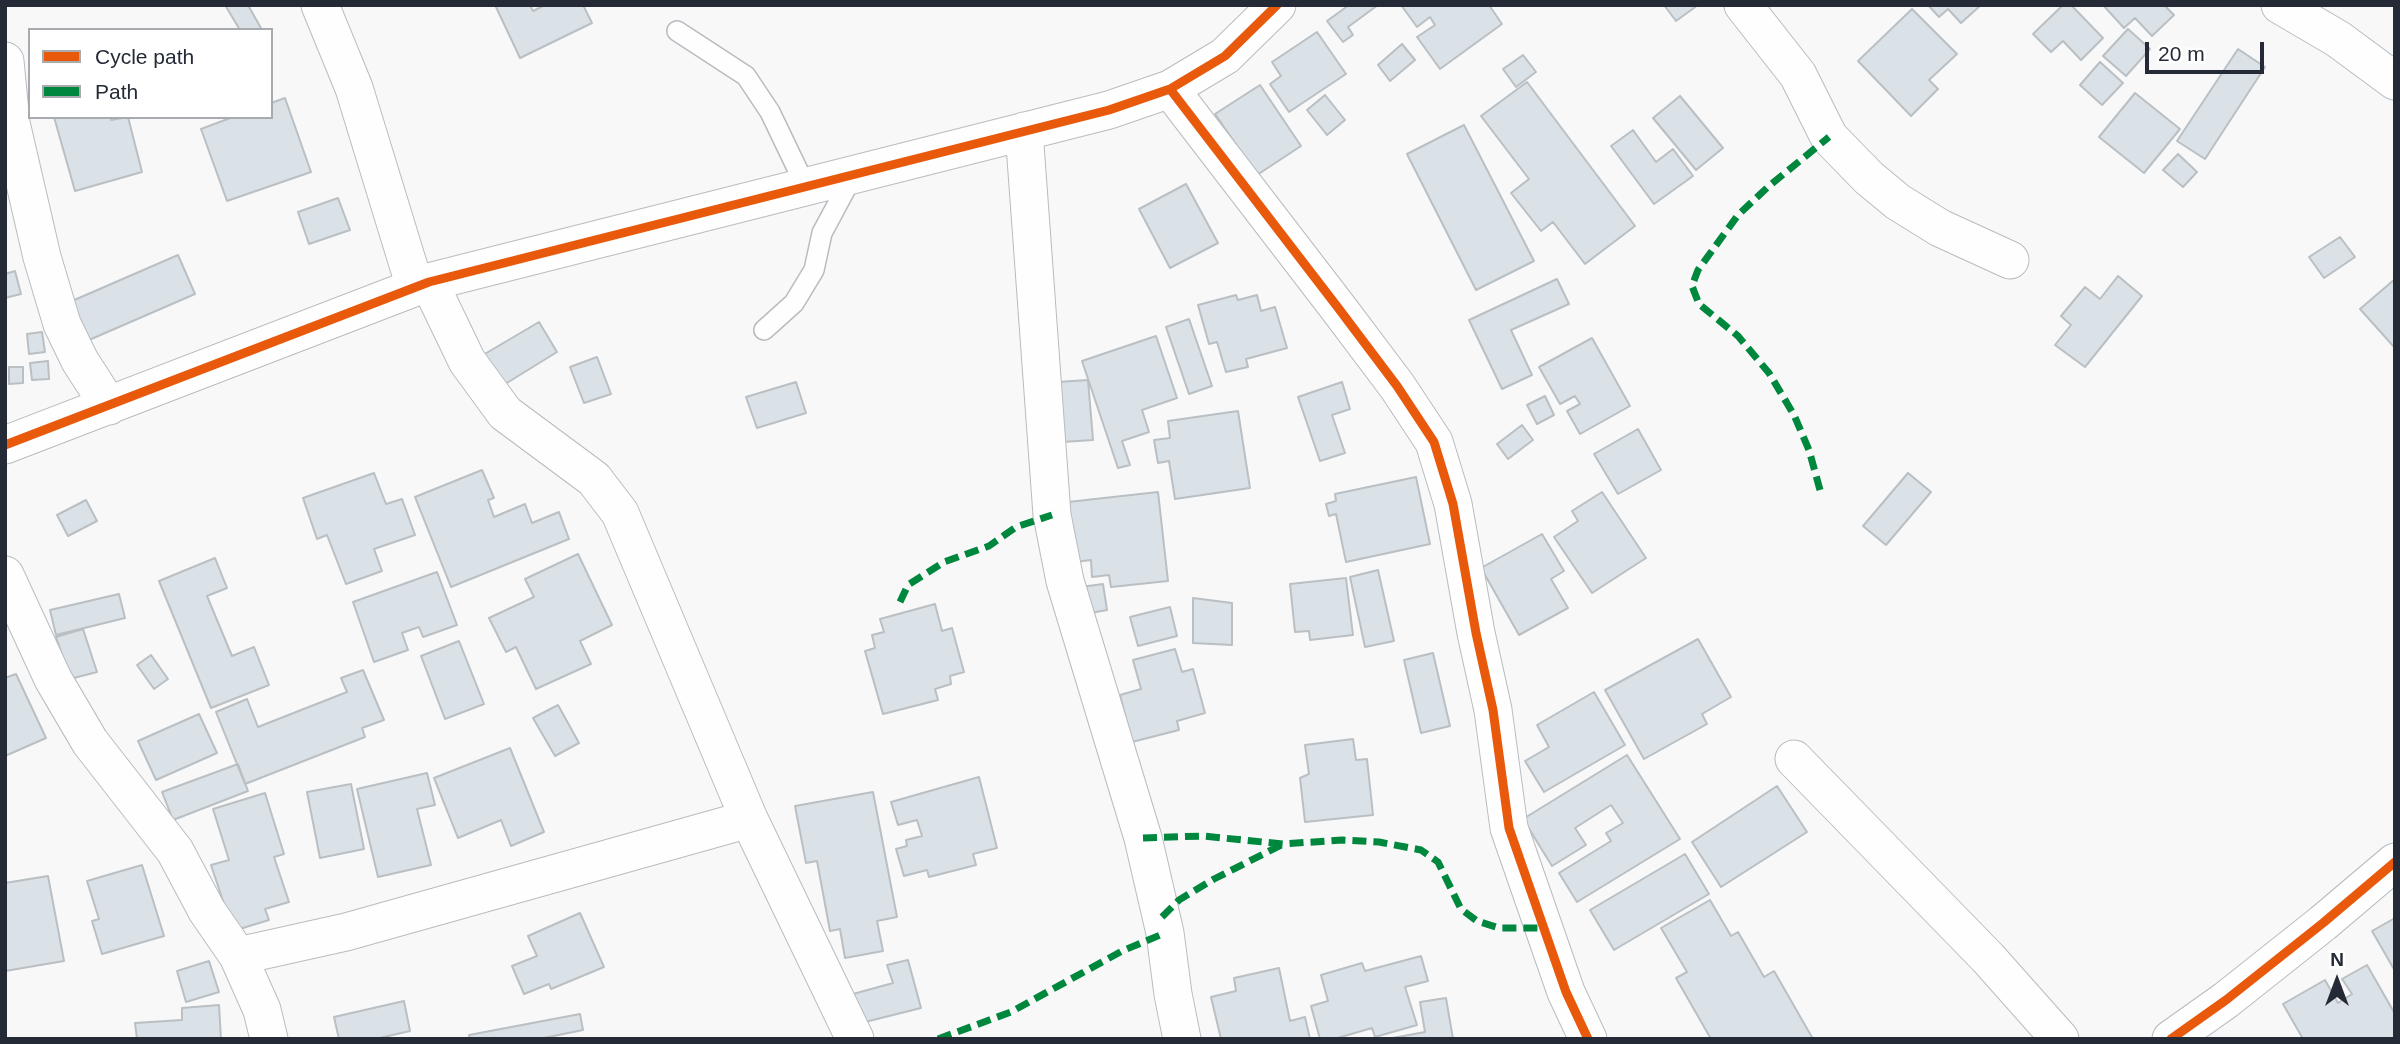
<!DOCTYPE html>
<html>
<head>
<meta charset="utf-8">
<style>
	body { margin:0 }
	#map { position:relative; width:2400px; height:1044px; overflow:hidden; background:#f8f8f8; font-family:Helvetica,sans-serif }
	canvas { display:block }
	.frame { position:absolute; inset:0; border:7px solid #242a36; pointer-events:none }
	.legend { position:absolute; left:28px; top:28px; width:245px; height:91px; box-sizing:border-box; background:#fff; border:2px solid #a7aaaf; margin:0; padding:9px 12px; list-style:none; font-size:21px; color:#242a36 }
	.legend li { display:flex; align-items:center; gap:14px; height:35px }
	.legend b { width:35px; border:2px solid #a7aaaf }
	.north { position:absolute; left:2302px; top:946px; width:70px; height:70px; -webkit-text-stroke:5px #fff; paint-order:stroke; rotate:0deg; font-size:19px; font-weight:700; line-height:28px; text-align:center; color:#242a36 }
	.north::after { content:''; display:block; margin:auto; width:24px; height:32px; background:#242a36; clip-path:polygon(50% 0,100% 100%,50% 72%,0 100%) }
	.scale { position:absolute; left:2145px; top:42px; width:119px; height:32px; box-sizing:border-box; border:4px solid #242a36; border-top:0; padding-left:9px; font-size:21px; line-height:24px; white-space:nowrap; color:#242a36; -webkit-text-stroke:5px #fff; paint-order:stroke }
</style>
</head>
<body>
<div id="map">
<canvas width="2400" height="1044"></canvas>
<div class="frame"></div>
<ul class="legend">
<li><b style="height:9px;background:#e8590c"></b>Cycle path</li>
<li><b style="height:9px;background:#00873e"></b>Path</li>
</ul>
<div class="north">N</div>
<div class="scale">20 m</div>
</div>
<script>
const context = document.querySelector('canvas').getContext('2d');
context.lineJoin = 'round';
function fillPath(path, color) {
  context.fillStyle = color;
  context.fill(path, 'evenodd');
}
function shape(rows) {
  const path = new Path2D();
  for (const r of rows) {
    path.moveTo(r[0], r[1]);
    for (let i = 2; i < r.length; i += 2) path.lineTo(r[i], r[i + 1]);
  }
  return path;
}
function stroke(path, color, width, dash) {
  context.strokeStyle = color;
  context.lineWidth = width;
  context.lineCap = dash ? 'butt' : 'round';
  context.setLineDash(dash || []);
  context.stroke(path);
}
const building = shape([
	[225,5,248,5,262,30,240,30,225,5],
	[500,5,530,5,533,11,545,5,583,5,592,23,520,58,496,7,500,5],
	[1349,5,1378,5,1348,27,1353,35,1343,42,1327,21,1349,5],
	[1401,5,1489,5,1502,24,1440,69,1417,37,1435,25,1430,17,1417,27,1401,5],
	[1664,5,1698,5,1676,21,1664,5],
	[1928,5,1981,5,1961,23,1948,9,1939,17,1928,5],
	[2063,5,2071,5,2103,38,2081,60,2063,41,2051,52,2033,34,2063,5],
	[2103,5,2164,5,2174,15,2152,36,2135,18,2124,28,2103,5],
	[1912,9,1957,54,1929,80,1938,89,1911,116,1858,61,1912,9],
	[2128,29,2150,49,2126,76,2103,56,2128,29],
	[1317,32,1346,74,1289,112,1270,84,1281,76,1272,62,1317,32],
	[1402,44,1415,60,1390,81,1378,65,1402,44],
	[2238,49,2265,67,2205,159,2177,141,2238,49],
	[1523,55,1536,72,1516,87,1503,69,1523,55],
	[2100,62,2123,83,2102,105,2080,85,2100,62],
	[1527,82,1635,226,1585,264,1553,222,1541,231,1511,193,1529,179,1481,116,1527,82],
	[1260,85,1301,146,1257,175,1215,114,1260,85],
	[2135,93,2180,129,2144,173,2099,137,2135,93],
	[1325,95,1345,120,1327,135,1307,110,1325,95],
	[1680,96,1723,148,1696,170,1653,118,1680,96],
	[285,98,311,172,227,201,201,129,233,117,271,117,271,103,285,98],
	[54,117,111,117,111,120,128,117,142,172,75,191,54,117],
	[1464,125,1534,261,1476,290,1407,154,1464,125],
	[1633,130,1656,162,1673,149,1693,176,1654,204,1611,146,1633,130],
	[2178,154,2197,172,2183,187,2163,170,2178,154],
	[1186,184,1218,243,1170,268,1139,209,1186,184],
	[338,198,350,230,309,244,298,212,338,198],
	[2340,237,2355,257,2324,278,2309,257,2340,237],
	[178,255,195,294,89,340,72,301,178,255],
	[15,271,21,294,5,298,5,274,15,271],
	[2118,276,2142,296,2085,367,2055,345,2071,325,2061,316,2085,287,2100,299,2118,276],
	[1557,279,1569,304,1511,330,1532,375,1502,389,1469,320,1557,279],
	[2395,279,2395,348,2360,309,2395,279],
	[1236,295,1238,300,1257,295,1261,311,1275,307,1287,348,1246,359,1248,367,1226,372,1217,342,1209,344,1198,305,1236,295],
	[1189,319,1212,386,1189,394,1166,327,1189,319],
	[539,322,557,352,502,386,483,355,539,322],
	[42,332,45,352,29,354,27,334,42,332],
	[1156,336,1177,398,1142,410,1149,432,1122,441,1130,465,1118,468,1082,361,1156,336],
	[1592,338,1630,406,1580,434,1567,411,1580,404,1575,396,1560,404,1539,367,1592,338],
	[597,357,611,394,584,403,570,367,597,357],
	[48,361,49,379,32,380,30,363,48,361],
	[9,367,23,367,23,383,9,384,9,367],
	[1088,380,1093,440,1062,442,1058,382,1088,380],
	[796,382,806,413,757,428,746,397,796,382],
	[1342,382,1350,409,1332,415,1345,453,1320,461,1298,397,1342,382],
	[1545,396,1554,415,1537,424,1527,405,1545,396],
	[1238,411,1250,488,1175,499,1169,461,1158,463,1154,440,1170,438,1168,421,1238,411],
	[1522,425,1533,440,1508,459,1497,444,1522,425],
	[1638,429,1661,470,1618,494,1594,454,1638,429],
	[482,470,494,498,488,500,494,517,525,504,532,523,559,512,569,539,451,587,415,497,482,470],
	[374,473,386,504,402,499,415,535,374,549,382,571,346,584,327,535,317,539,303,498,374,473],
	[1908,473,1931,492,1886,545,1863,526,1908,473],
	[1416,477,1430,544,1346,562,1336,514,1329,516,1326,504,1336,501,1335,494,1416,477],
	[1158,492,1168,581,1111,587,1109,575,1092,577,1091,560,1075,562,1068,502,1158,492],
	[1602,492,1646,558,1592,593,1554,537,1578,521,1572,511,1602,492],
	[86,500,97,521,68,536,57,515,86,500],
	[1542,534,1564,571,1551,579,1568,608,1519,635,1481,568,1542,534],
	[578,554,612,625,580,641,591,664,536,689,516,647,506,652,489,618,534,597,525,579,578,554],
	[215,558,227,588,207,596,232,656,254,647,269,685,211,708,159,581,215,558],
	[1378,570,1394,641,1365,647,1350,577,1378,570],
	[437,572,457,625,423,637,419,627,402,633,408,650,374,662,353,602,437,572],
	[1346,578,1353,635,1310,640,1309,631,1295,632,1290,584,1346,578],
	[1103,584,1107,610,1085,614,1081,587,1103,584],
	[119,594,125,618,56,635,50,610,119,594],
	[1193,598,1232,603,1232,645,1193,643,1193,598],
	[935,604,942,631,952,628,964,672,950,676,951,684,935,689,938,700,883,714,865,651,875,648,872,635,884,632,880,619,935,604],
	[1170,607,1177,636,1138,646,1130,617,1170,607],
	[83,629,97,672,70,679,56,637,83,629],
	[1698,639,1731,697,1702,714,1707,724,1644,759,1605,690,1698,639],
	[459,641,484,704,445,719,421,656,459,641],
	[1175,649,1182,672,1193,669,1205,713,1177,721,1179,730,1132,742,1120,695,1141,689,1133,660,1175,649],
	[1433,653,1450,726,1421,733,1404,660,1433,653],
	[151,655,168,679,154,689,137,665,151,655],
	[363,670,384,720,362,728,365,737,245,784,216,712,247,699,258,727,347,692,341,678,363,670],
	[16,674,46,738,5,756,5,678,16,674],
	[1594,692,1625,745,1544,792,1525,761,1549,747,1537,725,1594,692],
	[558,705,579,743,555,756,533,718,558,705],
	[199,714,217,753,156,780,138,741,199,714],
	[1353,739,1356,760,1367,759,1373,815,1305,822,1300,778,1309,774,1305,745,1353,739],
	[510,748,544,832,511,846,501,820,458,838,434,778,510,748],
	[1627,755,1680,839,1577,902,1559,873,1611,841,1606,833,1623,823,1611,805,1575,828,1586,845,1552,866,1523,819,1627,755],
	[238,764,248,791,173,820,162,792,238,764],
	[427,773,435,805,417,809,431,865,378,877,357,789,427,773],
	[979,777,997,848,973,854,976,865,929,877,927,870,904,876,896,849,907,846,906,840,922,836,917,820,898,825,891,802,979,777],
	[351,784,364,849,320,858,307,792,351,784],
	[1777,786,1807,832,1721,887,1692,842,1777,786],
	[873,792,897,917,877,921,883,951,845,958,840,929,830,931,817,861,806,863,795,806,873,792],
	[265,793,284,854,274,857,289,902,265,909,269,920,233,931,211,865,229,860,213,809,265,793],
	[1685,854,1709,894,1614,950,1590,910,1685,854],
	[142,865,164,936,102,954,92,921,99,919,87,881,142,865],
	[48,876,64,961,5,971,5,883,48,876],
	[1710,900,1731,936,1738,932,1764,977,1774,971,1813,1039,1711,1039,1676,978,1687,972,1661,928,1710,900],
	[580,913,604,967,551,989,549,984,524,994,512,966,537,956,528,936,580,913],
	[2395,918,2395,971,2372,931,2395,918],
	[1421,956,1428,981,1405,987,1417,1025,1375,1037,1372,1028,1334,1039,1320,1039,1311,1006,1328,1001,1321,975,1362,963,1365,971,1421,956],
	[908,960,921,1008,861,1023,853,994,893,983,887,965,908,960],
	[209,961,219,992,186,1002,177,971,209,961],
	[2367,965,2395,1014,2395,1039,2303,1039,2283,1004,2325,980,2338,1003,2352,994,2342,979,2367,965],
	[1279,968,1290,1021,1305,1017,1310,1039,1221,1039,1211,997,1236,991,1234,978,1279,968],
	[1446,998,1453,1039,1387,1039,1425,1032,1420,1002,1446,998],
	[404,1001,410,1031,375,1039,339,1039,334,1017,404,1001],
	[219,1005,221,1039,137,1039,135,1023,182,1020,182,1008,219,1005],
	[580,1014,583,1030,539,1039,470,1039,469,1035,580,1014]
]);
const lane = shape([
	[677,31,746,76,770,112,805,185],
	[764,330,794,303,814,270,822,233,852,177]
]);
const street = shape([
	[320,5,354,88,415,287],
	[1743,5,1798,75,1829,137,1869,178,1898,202,1940,228,2010,260],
	[2280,5,2338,39,2395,81],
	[5,61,11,123,42,257,62,324,80,361,109,406],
	[1170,89,1339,309,1397,386,1434,442,1453,504,1476,633,1493,710,1509,828,1566,992,1588,1039],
	[1024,131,1052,515,1065,581,1143,838,1165,933,1173,994,1182,1039],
	[429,282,467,361,505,413,594,479,620,513,749,819,855,1039],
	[5,445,429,282,1109,110,1170,89,1225,56,1277,5],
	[5,575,53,679,90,742,175,851,207,911,238,956,262,1010,269,1039],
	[1794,759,1988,958,2060,1039],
	[238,956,346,932,749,819],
	[2171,1039,2226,1000,2323,923,2395,862]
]);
const quiet = shape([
	[1820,490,1809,450,1794,415,1769,373,1738,336,1699,304,1692,286,1698,270,1738,215,1769,186,1829,137],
	[900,602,908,585,944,562,989,546,1016,527,1052,515],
	[1143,838,1203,836,1283,844,1342,840,1379,842,1421,850,1438,862,1461,909,1477,921,1499,928,1544,928],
	[1162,917,1179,900,1214,879,1283,844],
	[938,1039,1011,1012,1122,951,1165,933]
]);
const cycleway = shape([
	[1170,89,1339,309,1397,386,1434,442,1453,504,1476,633,1493,710,1509,828,1566,992,1588,1039],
	[5,445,429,282,1109,110,1170,89,1225,56,1277,5],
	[2171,1039,2226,1000,2323,923,2395,862]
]);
fillPath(building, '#dbe2e7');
stroke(building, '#b9bfc3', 2);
stroke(lane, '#b8bcc1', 22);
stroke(street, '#b8bcc1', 39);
stroke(lane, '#fefefe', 19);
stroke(street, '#fefefe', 37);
stroke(quiet, '#00873e', 7, [14, 7]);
stroke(cycleway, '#e8590c', 9);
</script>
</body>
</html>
